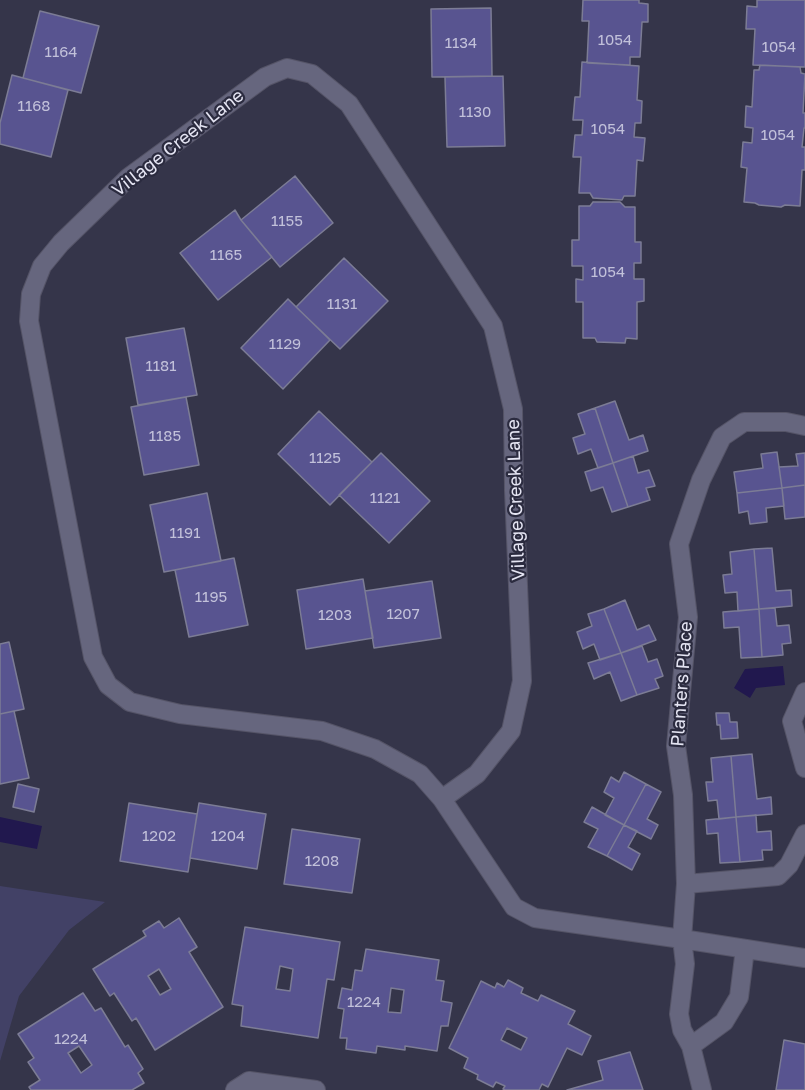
<!DOCTYPE html>
<html>
<head>
<meta charset="utf-8">
<style>
	body { margin:0 }
	canvas { display:block; background:#35354a }
</style>
</head>
<body>
<canvas width="805" height="1090"></canvas>
<script>
const context = document.querySelector('canvas').getContext('2d');
context.lineJoin = 'round';
function fillPath(path, color) {
  context.fillStyle = color;
  context.fill(path, 'evenodd');
}
function shape(rows) {
  const path = new Path2D();
  for (const r of rows) {
    path.moveTo(r[0], r[1]);
    for (let i = 2; i < r.length; i += 2) path.lineTo(r[i], r[i + 1]);
  }
  return path;
}
function stroke(path, color, width, dash) {
  context.strokeStyle = color;
  context.lineWidth = width;
  context.lineCap = dash ? 'butt' : 'round';
  context.setLineDash(dash || []);
  context.stroke(path);
}
function write(font, color, halo, rows, align = 'center') {
  context.font = font + ' "Golos Text",sans-serif';
  context.lineWidth = 4.5;
  context.setLineDash([]);
  context.textBaseline = 'middle';
  context.strokeStyle = halo;
  context.fillStyle = color;
  for (const [text, x, y, turn = 0] of rows) {
    context.save();
    context.translate(x, y);
    context.rotate((+turn || 0) * Math.PI / 180);
    context.textAlign = isNaN(turn) ? turn : align;
    if (halo) context.strokeText(text, 0, 0);
    context.fillText(text, 0, 0);
    context.restore();
  }
}
const green = shape([
	[0,886,105,902,69,930,19,996,0,1061]
]);
const water = shape([
	[783,666,785,685,756,688,750,698,734,688,745,669],
	[0,817,42,826,37,849,0,842]
]);
const building = shape([
	[583,0,639,0,639,3,648,4,648,22,642,22,640,57,630,57,630,65,587,63,589,21,582,21,583,0],
	[757,0,805,0,805,67,753,65,755,29,746,29,747,6,757,7,757,0],
	[491,8,492,76,432,77,431,9,491,8],
	[40,11,99,26,81,93,23,78,40,11],
	[582,62,639,66,637,100,642,101,641,123,635,123,634,137,645,138,643,161,637,160,635,196,624,196,622,200,593,198,590,193,579,193,581,157,573,157,575,135,582,135,583,120,573,120,575,97,580,97,582,62],
	[760,65,800,67,801,73,805,74,803,113,805,113,805,128,804,128,802,147,805,147,805,170,802,170,800,206,785,205,781,207,759,205,755,203,744,202,747,168,741,167,743,142,752,143,753,128,745,127,746,106,752,107,754,70,759,70,760,65],
	[12,75,68,90,51,157,0,144,0,123,12,75],
	[503,76,505,146,447,147,445,77,503,76],
	[295,176,333,223,280,267,241,220,295,176],
	[593,202,620,202,625,207,635,207,635,242,641,242,641,263,634,263,634,279,644,279,644,301,637,302,637,339,626,338,625,343,597,342,595,338,583,338,583,302,576,302,576,279,583,280,583,266,572,266,572,240,579,240,579,206,590,206,593,202],
	[235,210,241,220,272,257,218,300,180,253,235,210],
	[344,258,388,301,340,349,296,307,344,258],
	[288,299,330,340,283,389,241,348,288,299],
	[184,328,197,395,138,405,126,338,184,328],
	[186,397,199,465,144,475,131,407,186,397],
	[615,401,629,440,643,435,648,451,613,463,595,408,615,401],
	[595,408,613,463,598,468,591,449,578,454,573,438,585,434,578,414,595,408],
	[319,411,372,462,330,505,278,454,319,411],
	[777,452,782,488,737,493,734,472,763,468,761,454,777,452],
	[381,453,430,501,389,543,339,495,381,453],
	[805,453,805,485,782,488,779,467,798,466,796,454,805,453],
	[633,456,638,473,649,470,655,486,646,488,650,500,628,507,613,463,633,456],
	[613,463,628,507,612,512,603,487,591,491,585,472,613,463],
	[805,485,805,517,785,519,782,488,805,485],
	[782,488,784,506,766,508,767,522,750,524,748,511,739,513,737,493,782,488],
	[207,493,221,561,164,572,150,505,207,493],
	[772,548,776,591,791,590,792,606,759,609,754,549,772,548],
	[754,549,759,609,738,611,737,592,725,593,723,575,732,574,730,552,754,549],
	[234,558,248,625,189,637,175,570,234,558],
	[363,579,373,638,306,649,297,590,363,579],
	[432,581,441,638,374,648,365,591,432,581],
	[625,600,637,630,649,625,656,640,621,653,604,609,625,600],
	[775,608,777,626,789,625,791,643,782,644,783,655,762,657,759,609,775,608],
	[604,609,621,653,600,660,594,644,583,649,577,632,592,626,588,614,604,609],
	[759,609,762,657,741,658,739,627,724,628,723,612,759,609],
	[9,642,24,709,0,714,0,644,9,642],
	[642,646,648,662,657,659,663,676,655,679,659,688,637,695,621,653,642,646],
	[621,653,637,695,621,701,610,672,594,679,588,663,621,653],
	[14,711,29,778,0,784,0,714,14,711],
	[716,713,729,713,730,722,737,722,738,738,721,739,720,725,717,725,716,713],
	[752,754,757,799,771,797,772,814,736,817,731,756,752,754],
	[731,756,736,817,719,819,717,800,708,801,706,782,713,782,711,758,731,756],
	[624,772,646,784,624,825,605,815,614,798,604,792,611,777,619,782,624,772],
	[18,784,39,789,34,812,13,807,18,784],
	[646,784,661,792,647,819,658,825,651,839,624,825,646,784],
	[129,803,197,814,188,872,120,861,129,803],
	[199,803,266,814,257,869,190,858,199,803],
	[592,807,624,825,607,856,588,847,598,829,584,822,592,807],
	[756,815,757,832,771,831,772,850,762,850,763,860,740,862,736,817,756,815],
	[736,817,740,862,720,863,718,833,707,834,706,820,736,817],
	[624,825,637,831,628,847,640,854,632,870,607,856,624,825],
	[292,829,360,839,352,893,284,884,292,829],
	[179,918,197,947,189,952,223,1007,155,1050,136,1018,132,1021,114,993,110,996,93,969,146,936,143,931,159,921,164,928,179,918],
	[159,969,171,989,160,995,148,976,159,969],
	[245,927,340,942,334,980,327,979,318,1038,241,1026,243,1006,232,1004,245,927],
	[280,966,293,969,290,991,276,989,280,966],
	[366,949,439,960,436,980,444,981,441,1001,452,1003,448,1026,441,1026,437,1051,405,1046,405,1050,377,1046,376,1053,346,1049,347,1038,340,1038,344,1009,338,1008,342,988,352,990,355,970,362,971,366,949],
	[391,988,404,990,401,1013,388,1012,391,988],
	[508,980,523,988,521,993,538,1001,541,995,575,1011,568,1024,591,1036,582,1055,567,1048,548,1087,542,1084,539,1090,505,1090,503,1089,505,1086,496,1082,493,1087,477,1079,478,1075,464,1068,468,1058,449,1048,481,981,495,988,497,983,504,987,508,980],
	[507,1028,527,1038,521,1050,501,1040,507,1028],
	[83,993,95,1011,101,1008,125,1047,128,1045,143,1069,138,1073,144,1083,132,1090,31,1090,29,1087,40,1080,28,1062,34,1058,18,1034,83,993],
	[79,1046,92,1065,81,1073,68,1053,79,1046],
	[784,1040,805,1044,805,1090,776,1090,784,1040],
	[630,1052,643,1090,567,1090,603,1080,598,1061,630,1052]
]);
const minor = shape([
	[805,692,792,721,805,768],
	[442,799,477,774,511,731,522,681,514,490,513,409,493,326,349,104,312,74,287,68,265,77,129,177,61,243,42,266,31,294,29,321,93,657,108,685,130,702,180,714,322,731,375,749,420,774,442,799,514,907,535,918,682,939,805,958],
	[686,884,778,876,789,865,805,834],
	[691,1046,724,1022,739,997,745,949],
	[235,1090,249,1081,316,1090],
	[702,1090,691,1046,682,1030,679,1014,685,964,682,939,686,884,683,795,676,746,688,617,679,544,701,480,722,437,744,422,786,422,805,426]
]);
const numberNames = [
	["1054",615,40],
	["1134",461,43],
	["1054",779,47],
	["1164",61,52],
	["1168",34,106],
	["1130",475,112],
	["1054",608,129],
	["1054",778,135],
	["1155",287,221],
	["1165",226,255],
	["1054",608,272],
	["1131",342,304],
	["1129",285,344],
	["1181",161,366],
	["1185",165,436],
	["1125",325,458],
	["1121",385,498],
	["1191",185,533],
	["1195",211,597],
	["1207",403,614],
	["1203",335,615],
	["1202",159,836],
	["1204",228,836],
	["1208",322,861],
	["1224",364,1002],
	["1224",71,1039]
];
const streetNames = [
	["Village Creek Lane",178,143,-38],
	["Village Creek Lane",516,500,-92],
	["Planters Place",682,684,-86]
];
fillPath(green, '#424166');
fillPath(water, '#21184e');
fillPath(building, '#585490');
stroke(building, '#7c7c95', 1.5);
stroke(minor, '#555467', 20);
stroke(minor, '#66667e', 18);
write('15px', '#c2c1da', null, numberNames);
write('18px', '#e5e5f3', '#2b2b3f', streetNames);
</script>
</body>
</html>
